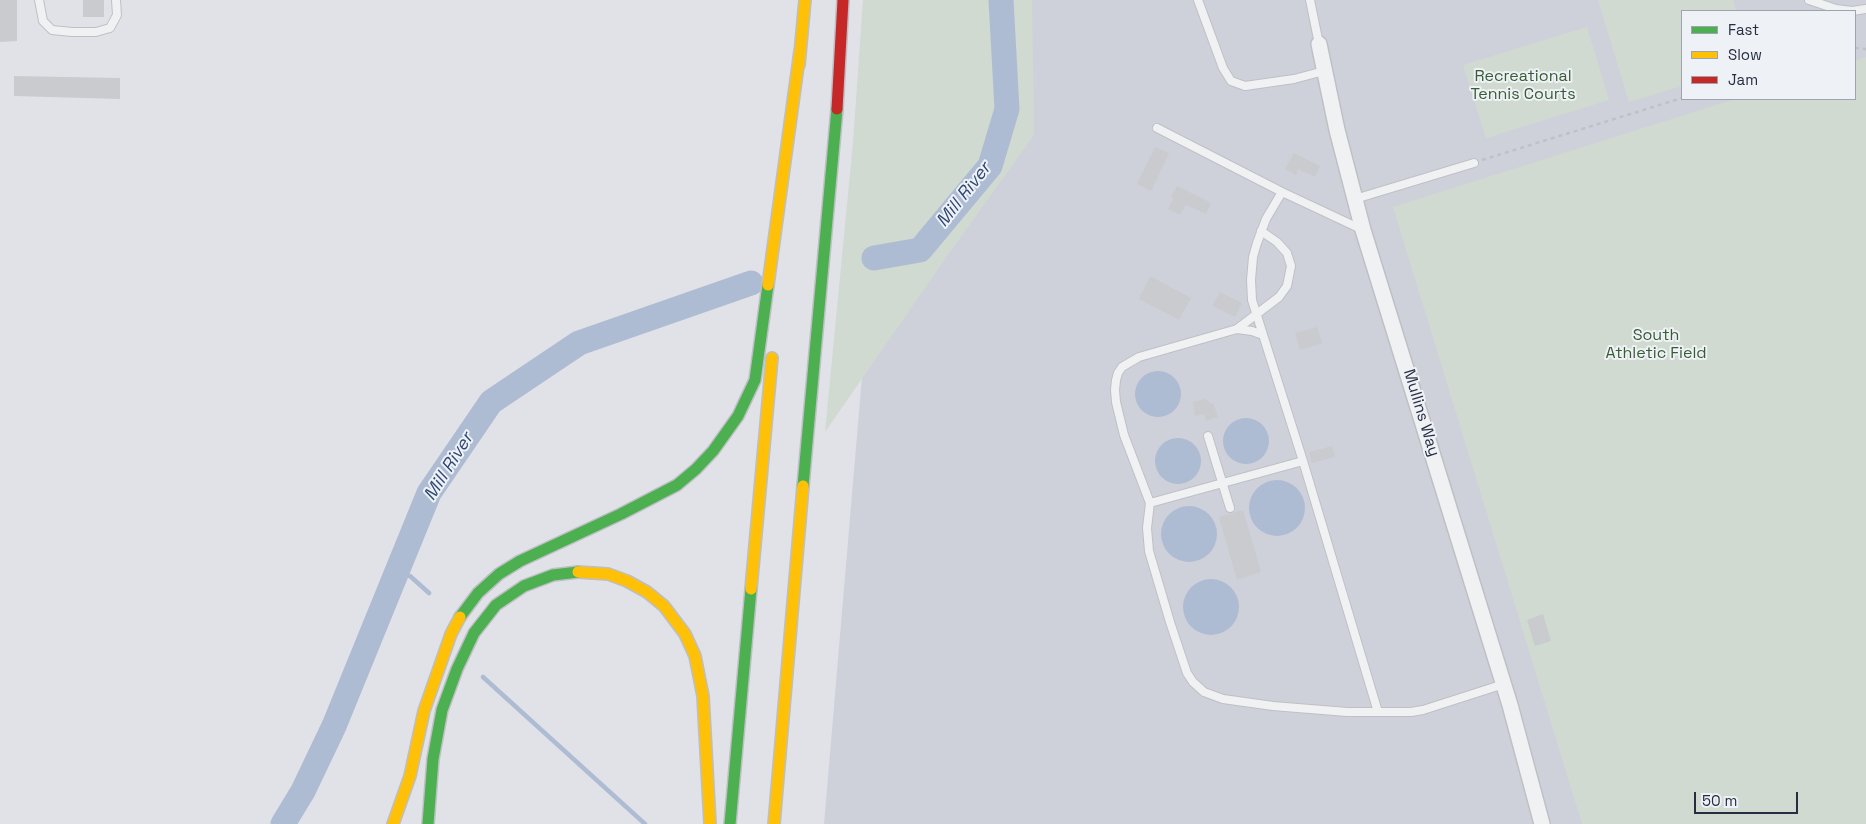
<!DOCTYPE html>
<html>
<head>
<meta charset="utf-8">
<style>
	body { margin:0 }
	#map { position:relative; width:1866px; height:824px; overflow:hidden; background:#e1e2e7; font-family:"Space Grotesk",sans-serif }
	canvas { display:block }
	.legend { position:absolute; left:1681px; top:10px; width:175px; height:90px; box-sizing:border-box; background:#eef1f6; border:1px solid #9ea3ad; margin:0; padding:6px 9px; list-style:none; font-size:15px; color:#272e40 }
	.legend li { display:flex; align-items:center; gap:10px; height:25px }
	.legend b { width:25px; border:1px solid #9ea3ad }
	.scale { position:absolute; left:1694px; top:792px; width:104px; height:22px; box-sizing:border-box; border:2px solid #272e40; border-top:0; padding-left:6px; font-size:15px; line-height:18px; white-space:nowrap; color:#272e40; -webkit-text-stroke:4px #eef1f6; paint-order:stroke }
</style>
</head>
<body>
<div id="map">
<canvas width="1866" height="824"></canvas>
<ul class="legend">
<li><b style="height:6px;background:#4caf50"></b>Fast</li>
<li><b style="height:6px;background:#ffc107"></b>Slow</li>
<li><b style="height:6px;background:#c62828"></b>Jam</li>
</ul>
<div class="scale">50 m</div>
</div>
<script>
const context = document.querySelector('canvas').getContext('2d');
context.lineJoin = 'round';
function fillPath(path, color) {
  context.fillStyle = color;
  context.fill(path, 'evenodd');
}
function shape(rows) {
  const path = new Path2D();
  for (const r of rows) {
    if (r.length === 3) {
      path.moveTo(r[0] + r[2], r[1]);
      path.arc(r[0], r[1], r[2], 0, 2 * Math.PI);
      continue;
    }
    path.moveTo(r[0], r[1]);
    for (let i = 2; i < r.length; i += 2) path.lineTo(r[i], r[i + 1]);
  }
  return path;
}
function stroke(path, color, width, dash) {
  context.strokeStyle = color;
  context.lineWidth = width;
  context.lineCap = dash ? 'butt' : 'round';
  context.setLineDash(dash || []);
  context.stroke(path);
}
function write(font, color, halo, rows, align = 'center') {
  context.font = font + ' "Space Grotesk",sans-serif';
  context.lineWidth = 4;
  context.setLineDash([]);
  context.textBaseline = 'middle';
  context.strokeStyle = halo;
  context.fillStyle = color;
  for (const [text, x, y, turn = 0] of rows) {
    context.save();
    context.translate(x, y);
    context.rotate((+turn || 0) * Math.PI / 180);
    context.textAlign = isNaN(turn) ? turn : align;
    if (halo) context.strokeText(text, 0, 0);
    context.fillText(text, 0, 0);
    context.restore();
  }
}
const built = shape([
	[894,0,1866,0,1866,824,824,824],
	[1682,11,1855,11,1855,99,1682,99]
]);
const green = shape([
	[863,0,1032,0,1034,135,950,252,825,432,853,142],
	[1598,0,1733,0,1736,11,1682,11,1682,86,1629,102],
	[1587,27,1609,100,1486,138,1463,65],
	[1866,57,1866,824,1582,824,1393,207,1735,99,1855,99,1855,61]
]);
const water = shape([
	[1158,394,23],
	[1246,441,23],
	[1178,461,23],
	[1277,508,28],
	[1189,534,28],
	[1211,607,28]
]);
const stream = shape([
	[395,574,410,576,429,593],
	[483,677,645,824]
]);
const river = shape([
	[874,258,920,250,990,166,1007,109,1001,0],
	[283,824,303,791,334,726,429,493,491,402,579,343,751,283]
]);
const building = shape([
	[0,0,17,0,17,41,0,42],
	[83,0,104,0,104,17,83,17],
	[14,76,120,78,120,99,14,96],
	[1155,147,1169,153,1151,191,1137,184],
	[1294,153,1320,166,1315,177,1298,169,1296,175,1285,169],
	[1177,186,1211,203,1206,214,1186,205,1180,215,1168,209,1173,199,1171,197],
	[1150,276,1191,298,1179,320,1139,299],
	[1220,292,1242,303,1235,317,1212,306],
	[1317,327,1322,343,1300,350,1295,333],
	[1205,399,1214,405,1218,417,1206,421,1204,414,1195,416,1193,402],
	[1332,446,1335,457,1312,463,1309,452],
	[1243,510,1261,572,1237,580,1219,517],
	[1543,614,1551,641,1535,646,1527,620]
]);
const path = shape([
	[1855,48,1866,49],
	[1482,160,1682,98]
]);
const lane = shape([
	[39,0,43,21,52,30,72,32,96,32,110,28,117,15,116,0],
	[1198,0,1223,68,1231,81,1245,86,1294,79,1324,71],
	[1310,0,1319,44],
	[1809,0,1836,9,1852,11,1866,9],
	[1157,128,1282,192,1363,230],
	[1282,192,1266,219,1257,243,1253,257,1251,280,1252,300,1303,461,1378,712],
	[1355,199,1474,163],
	[1261,231,1277,242,1287,253,1291,266,1287,286,1279,297,1237,329,1139,357,1122,367,1118,373,1116,380,1115,390,1116,402,1124,435,1150,503,1147,528,1149,551,1170,622,1187,673,1193,682,1204,692,1223,699,1273,706,1347,712,1411,712,1423,710,1504,684],
	[1237,329,1252,331,1263,335],
	[1208,436,1230,508],
	[1150,503,1303,461]
]);
const street = shape([
	[1319,44,1337,130,1363,230,1510,705,1542,824]
]);
const fast = shape([
	[803,486,837,109],
	[460,617,478,593,499,574,520,561,621,514,677,485,696,469,713,451,738,416,755,380,768,285],
	[428,824,433,759,442,710,457,669,474,633,496,605,524,586,553,575,578,572],
	[730,824,751,589]
]);
const slow = shape([
	[799,65,805,0],
	[768,285,800,51],
	[578,572,608,574,627,581,647,592,664,606,685,634,695,656,703,696,710,824],
	[751,589,772,358],
	[393,824,410,776,424,711,451,634,460,617],
	[774,824,803,486]
]);
const jam = shape([
	[837,109,843,0]
]);
const parkNames = [
	["Recreational",1523,77],
	["Tennis Courts",1523,95],
	["South",1656,336],
	["Athletic Field",1656,354]
];
const streetNames = [
	["Mullins Way",1421,413,73]
];
const waterNames = [
	["Mill River",964,195,-52],
	["Mill River",449,467,-58]
];
fillPath(built, '#ced1da');
fillPath(green, '#d0dad1');
fillPath(water, '#aebcd3');
stroke(stream, '#aebcd3', 4.5);
stroke(river, '#aebcd3', 25);
fillPath(building, '#c9cbcf');
stroke(lane, '#bfc0c5', 10);
stroke(street, '#bfc0c5', 18);
stroke(fast, '#bdbfc4', 14);
stroke(slow, '#bdbfc4', 14);
stroke(jam, '#bdbfc4', 14);
stroke(path, '#c0c1c6', 2.5, [4, 4]);
stroke(lane, '#f0f1f3', 8);
stroke(street, '#f0f1f3', 15);
stroke(fast, '#4caf50', 11);
stroke(slow, '#ffc107', 11);
stroke(jam, '#c62828', 11);
write('16px', '#375c34', '#eef1f6', parkNames);
write('16px', '#272e40', '#eef1f6', streetNames);
write('italic 18px', '#304875', '#eef1f6', waterNames);
</script>
</body>
</html>
